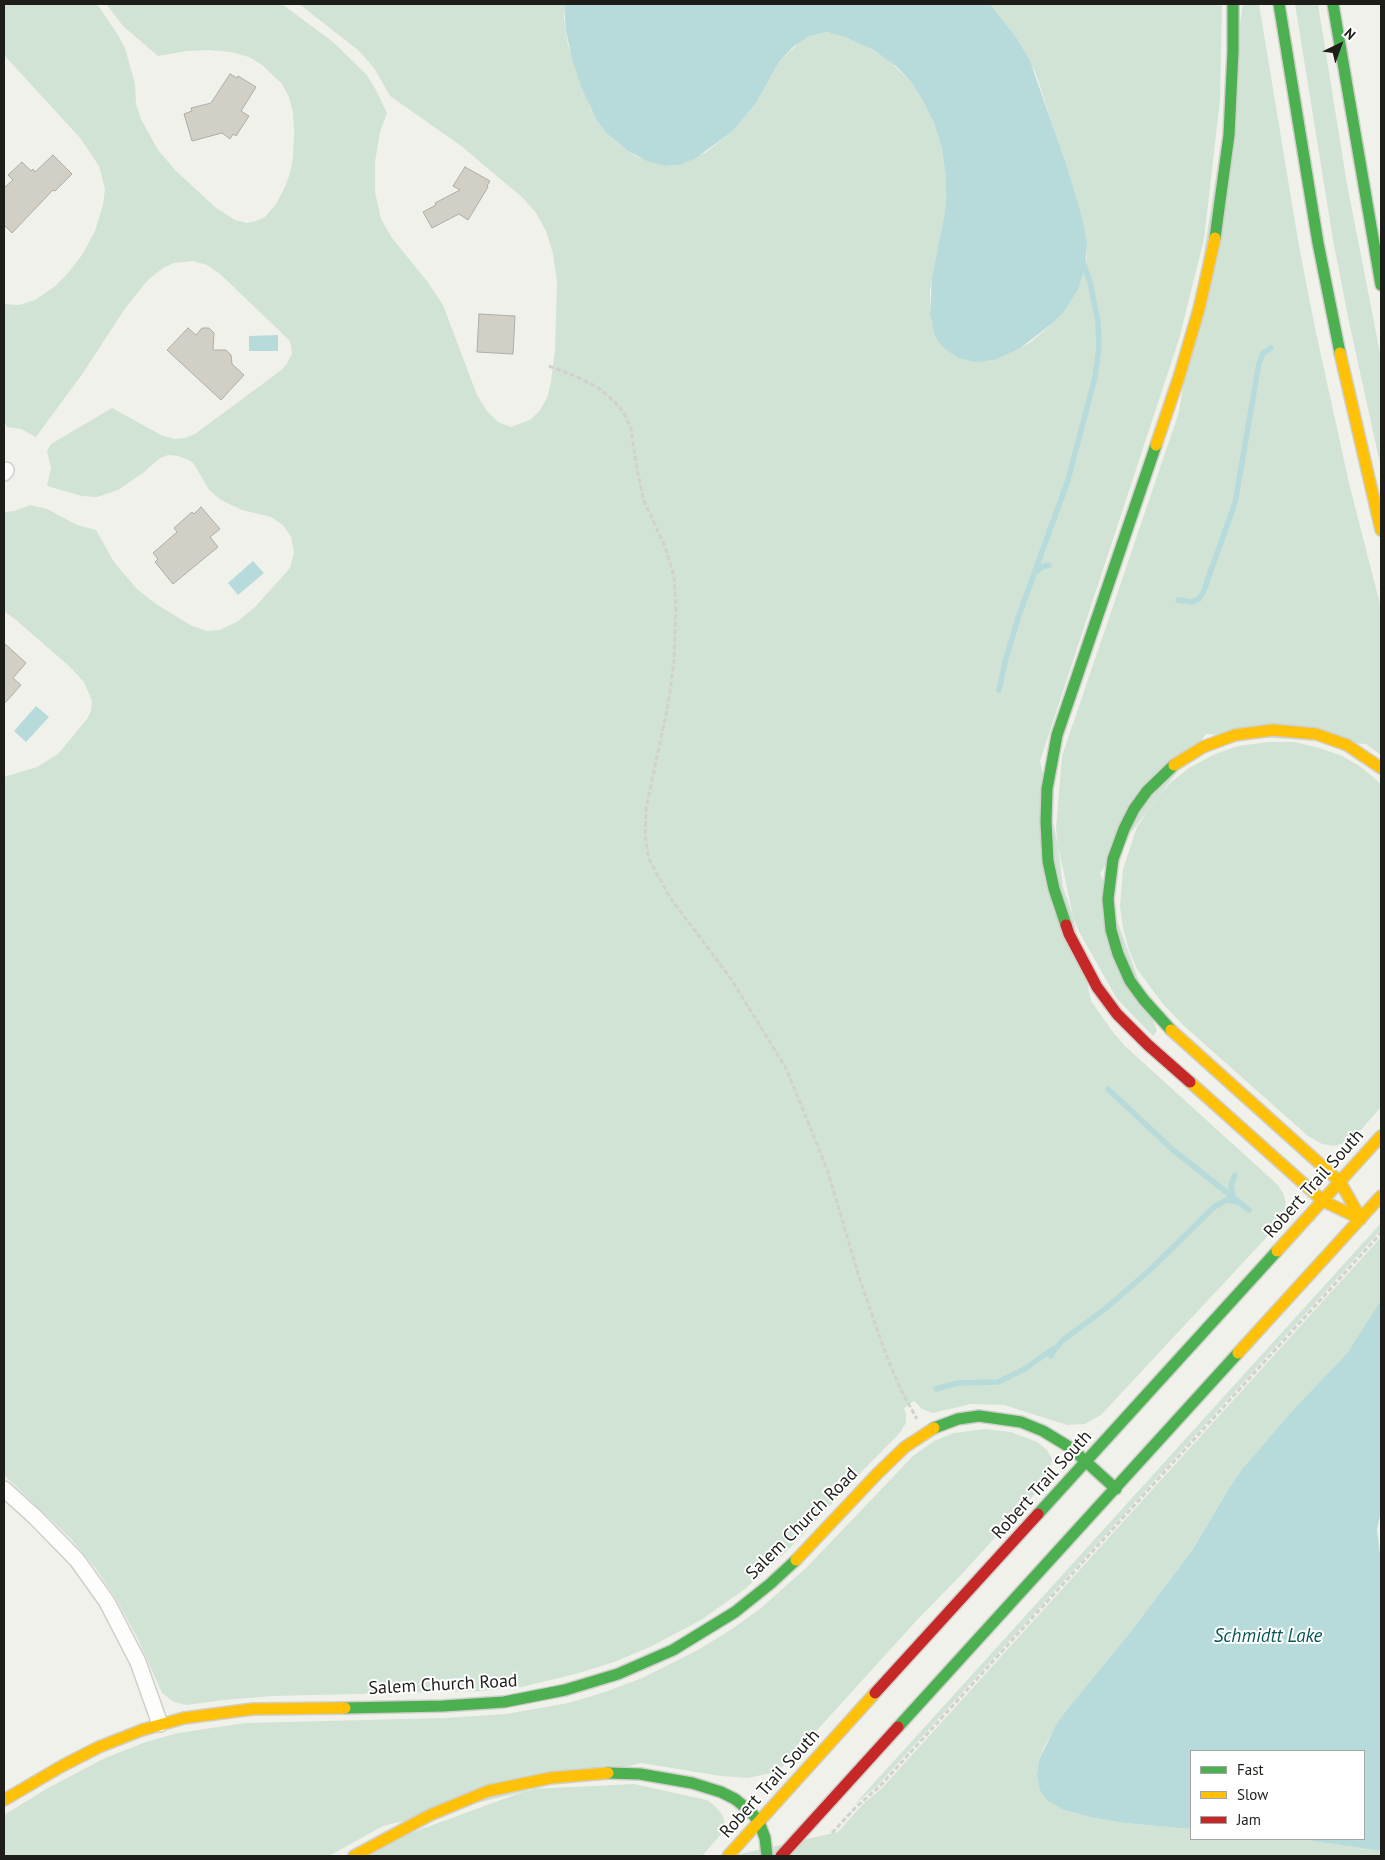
<!DOCTYPE html>
<html>
<head>
<meta charset="utf-8">
<style>
	body { margin:0 }
	#map { position:relative; width:1385px; height:1860px; overflow:hidden; background:#f1f1ec; font-family:"PT Sans",sans-serif }
	canvas { display:block }
	.frame { position:absolute; inset:0; border:5px solid #1d1d1a; pointer-events:none }
	.legend { position:absolute; left:1190px; top:1750px; width:175px; height:90px; box-sizing:border-box; background:#fff; border:1px solid #a5a5a3; margin:0; padding:6px 9px; list-style:none; font-size:15px; color:#1d1d1a }
	.legend li { display:flex; align-items:center; gap:10px; height:25px }
	.legend b { width:25px; border:1px solid #a5a5a3 }
	.north { position:absolute; left:1315px; top:20px; width:50px; height:50px; -webkit-text-stroke:4px #fff; paint-order:stroke; rotate:42deg; font-size:14px; font-weight:700; line-height:20px; text-align:center; color:#1d1d1a }
	.north::after { content:''; display:block; margin:auto; width:18px; height:22px; background:#1d1d1a; clip-path:polygon(50% 0,100% 100%,50% 72%,0 100%) }
</style>
</head>
<body>
<div id="map">
<canvas width="1385" height="1860"></canvas>
<div class="frame"></div>
<ul class="legend">
<li><b style="height:6px;background:#4caf50"></b>Fast</li>
<li><b style="height:6px;background:#ffc107"></b>Slow</li>
<li><b style="height:6px;background:#c62828"></b>Jam</li>
</ul>
<div class="north">N</div>
</div>
<script>
const context = document.querySelector('canvas').getContext('2d');
context.lineJoin = 'round';
function fillPath(path, color) {
  context.fillStyle = color;
  context.fill(path, 'evenodd');
}
function shape(rows) {
  const path = new Path2D();
  for (const r of rows) {
    path.moveTo(r[0], r[1]);
    for (let i = 2; i < r.length; i += 2) path.lineTo(r[i], r[i + 1]);
  }
  return path;
}
function stroke(path, color, width, dash) {
  context.strokeStyle = color;
  context.lineWidth = width;
  context.lineCap = dash ? 'butt' : 'round';
  context.setLineDash(dash || []);
  context.stroke(path);
}
function write(font, color, halo, rows, align = 'center') {
  context.font = font + ' "PT Sans",sans-serif';
  context.lineWidth = 4;
  context.setLineDash([]);
  context.textBaseline = 'middle';
  context.strokeStyle = halo;
  context.fillStyle = color;
  for (const [text, x, y, turn = 0] of rows) {
    context.save();
    context.translate(x, y);
    context.rotate((+turn || 0) * Math.PI / 180);
    context.textAlign = isNaN(turn) ? turn : align;
    if (halo) context.strokeText(text, 0, 0);
    context.fillText(text, 0, 0);
    context.restore();
  }
}
const green = shape([
	[4,4,97,4,118,35,125,48,135,84,136,104,141,119,158,150,176,171,215,207,235,220,247,223,256,221,265,217,276,204,285,187,290,173,293,157,294,131,293,113,289,97,282,84,262,65,249,57,231,52,209,50,187,51,158,56,123,26,106,4,282,4,333,42,366,74,376,90,387,113,380,132,375,162,375,192,381,219,392,238,427,281,443,305,477,395,487,411,498,422,511,427,530,420,540,410,547,398,551,382,555,350,557,281,553,254,546,231,536,213,523,198,460,145,390,96,374,68,358,50,299,4,564,4,564,18,568,45,591,109,596,119,606,133,620,145,637,157,665,166,673,166,705,153,733,131,756,103,779,62,801,41,810,36,827,32,836,34,863,44,888,60,911,82,923,101,934,123,942,149,946,178,946,194,945,211,930,291,930,314,932,324,997,359,1019,349,1031,342,1054,322,1064,312,1078,290,1085,268,1087,256,1083,220,1036,74,1016,37,990,4,1222,4,1220,100,1204,239,1179,339,1040,761,1091,1001,1113,1032,1125,1046,1278,1185,1283,1193,1286,1203,1284,1216,1279,1224,1101,1415,1085,1424,1067,1425,1004,1405,971,1404,933,1413,922,1409,914,1401,904,1408,906,1414,906,1423,899,1434,868,1465,788,1550,745,1589,701,1620,650,1647,614,1662,579,1673,522,1687,481,1691,273,1696,223,1700,187,1705,174,1702,162,1693,138,1639,115,1597,96,1569,71,1539,4,1475,4,777,37,767,58,754,87,719,91,711,92,701,84,682,69,666,16,620,4,611,4,512,14,511,30,505,47,509,77,525,96,530,114,562,137,589,156,604,192,626,207,631,220,630,238,621,255,607,290,568,294,552,291,537,283,525,271,517,242,510,221,500,209,490,194,464,189,460,178,456,168,455,160,458,143,473,118,490,97,497,82,496,47,486,51,468,47,451,51,444,112,408,163,436,175,439,185,438,195,434,280,371,286,365,292,354,291,345,289,340,220,274,207,265,193,261,174,263,163,268,148,280,126,307,83,373,36,437,21,429,7,427,4,422,4,304,19,305,35,300,54,287,68,273,82,255,95,231,103,205,105,189,99,166,81,139,4,55],
	[1243,4,1259,4,1299,246,1315,328,1349,483,1381,608,1381,755,1366,744,1206,734,1100,873,1157,1031,1153,1036,1117,999,1078,930,1063,887,1056,829,1062,756,1179,412],
	[1295,4,1318,4,1347,184,1381,358,1381,468,1349,322,1333,240],
	[1268,742,1294,742,1320,748,1342,756,1361,767,1381,784,1381,1107,1360,1131,1345,1143,1334,1146,1322,1144,1308,1136,1183,1025,1163,1004,1137,969,1129,950,1123,928,1120,906,1123,869,1137,827,1152,804,1170,783,1189,768,1215,754,1238,746],
	[1381,1223,1381,1230,1051,1595,878,1785,854,1805],
	[1381,1237,1381,1300,1361,1333,1348,1352,1292,1411,1242,1469,1229,1488,1193,1549,1132,1630,1069,1707,1046,1743,1039,1760,1037,1774,1064,1810,1094,1818,1125,1823,1191,1829,1191,1839,1299,1839,1381,1851,1381,1856,731,1856,838,1832,863,1804,882,1788],
	[985,1429,1011,1432,1037,1442,1047,1450,1052,1459,1050,1474,1043,1485,961,1575,917,1620,790,1760,781,1768,771,1773,748,1778,721,1776,641,1763,383,1826,329,1856,4,1856,4,1815,48,1788,105,1758,146,1742,178,1733,245,1723,444,1718,506,1714,568,1703,605,1692,642,1678,696,1651,732,1629,761,1608,806,1568,913,1456,934,1441,954,1433],
	[634,1784,707,1800,715,1806,723,1816,725,1825,722,1833,702,1856,369,1856,408,1834,531,1789]
]);
const water = shape([
	[564,4,990,4,1016,37,1030,61,1066,164,1083,220,1087,244,1085,268,1078,290,1064,312,1054,322,1019,349,997,359,986,361,976,362,958,358,944,348,938,341,934,333,930,314,932,278,945,211,946,195,946,178,942,149,934,123,923,101,911,82,897,67,872,49,845,37,827,32,810,36,794,46,779,62,756,103,733,131,696,158,680,165,665,166,647,161,628,151,606,133,596,119,581,86,572,59,566,31],
	[278,335,278,351,249,351,249,336],
	[253,561,264,573,238,595,228,583],
	[36,706,49,717,26,742,14,731],
	[1381,1300,1381,1511,1377,1529,1381,1562,1381,1851,1299,1839,1364,1839,1364,1751,1191,1751,1191,1829,1125,1823,1094,1818,1064,1810,1048,1801,1040,1790,1037,1774,1039,1760,1056,1725,1069,1707,1132,1630,1193,1549,1229,1488,1242,1469,1292,1411,1348,1352]
]);
const stream = shape([
	[1036,572,1042,567,1049,565],
	[1178,600,1192,602,1199,599,1203,593,1235,503,1259,363,1263,353,1271,348],
	[999,690,1005,662,1018,618,1068,480,1095,377,1099,347,1098,322,1090,282,1083,262],
	[1108,1089,1173,1150,1249,1210],
	[1233,1197,1231,1185,1235,1175],
	[1051,1356,1055,1349,1063,1340,1105,1309,1150,1270,1214,1207,1226,1200,1238,1202],
	[936,1389,957,1383,998,1382,1023,1370,1053,1349]
]);
const building = shape([
	[230,74,237,78,238,76,256,87,241,111,249,116,236,136,233,134,230,139,222,133,192,141,184,114,192,111,191,108,211,103,230,74],
	[53,155,72,174,55,191,53,190,12,233,4,225,4,188,13,180,8,175,22,162,31,171,33,169,35,172,53,155],
	[465,167,490,181,487,186,488,187,468,220,459,214,432,228,423,212,436,205,435,203,460,190,453,186,465,167],
	[479,314,515,316,513,354,477,352,479,314],
	[188,328,196,335,202,328,209,328,214,333,213,350,226,350,231,355,232,364,244,375,221,400,167,350,188,328],
	[201,507,220,529,210,537,218,547,173,584,155,562,158,559,153,553,177,532,174,528,192,512,194,514,201,507],
	[4,643,26,663,13,678,21,685,4,704,4,643]
]);
const path = shape([
	[549,366,575,376,597,387,614,401,624,413,631,429,637,469,644,501,664,544,674,576,676,607,674,662,668,705,646,809,645,836,649,859,669,896,731,979,786,1068,827,1169,861,1283,886,1355,901,1390,917,1419],
	[832,1833,856,1807,880,1786,1381,1233]
]);
const street = shape([
	[4,473,6,470],
	[4,1489,34,1516,77,1560,107,1602,138,1662,160,1724]
]);
const fast = shape([
	[1279,4,1318,243,1340,353],
	[1333,4,1381,285],
	[1215,238,1229,135,1233,51,1233,4],
	[1066,925,1054,889,1048,861,1046,822,1047,789,1057,735,1156,445],
	[1171,1030,1144,1000,1130,981,1118,954,1111,930,1108,899,1113,859,1124,829,1134,809,1147,791,1174,765],
	[934,1428,958,1419,979,1416,1021,1422,1043,1431,1071,1448,1116,1489],
	[1038,1514,1277,1251],
	[345,1708,443,1706,504,1702,565,1690,618,1674,673,1650,735,1612,770,1584,796,1560],
	[898,1727,1238,1353],
	[608,1773,640,1774,692,1783,721,1792,735,1799,751,1812,759,1822,765,1838,767,1856]
]);
const slow = shape([
	[1340,353,1381,530],
	[1156,445,1179,377,1199,309,1215,238],
	[1174,765,1203,747,1235,735,1273,730,1316,734,1347,745,1381,768],
	[1171,1030,1340,1182,1361,1219],
	[1190,1082,1323,1201,1361,1219],
	[1277,1251,1381,1136],
	[1238,1353,1381,1196],
	[796,1560,877,1474,905,1447,934,1428],
	[4,1800,62,1766,99,1747,142,1730,184,1718,253,1709,345,1708],
	[354,1856,430,1815,488,1791,550,1778,608,1773],
	[728,1856,875,1693]
]);
const jam = shape([
	[1066,925,1069,934,1097,987,1117,1014,1148,1045,1190,1082],
	[875,1693,1038,1514],
	[781,1856,898,1727]
]);
const streetNames = [
	["Robert Trail South",1314,1184,-48],
	["Robert Trail South",1042,1485,-48],
	["Salem Church Road",802,1524,-45],
	["Salem Church Road",443,1685,-3],
	["Robert Trail South",770,1784,-48]
];
const waterNames = [
	["Schmidtt Lake",1268,1637]
];
fillPath(green, '#d1e3d4');
fillPath(water, '#b6dbda');
stroke(stream, '#b6dbda', 5.5);
fillPath(building, '#d2d0c6');
stroke(building, '#acaca8', 1);
stroke(street, '#cfcfcb', 18);
stroke(fast, '#cfcfcb', 14);
stroke(slow, '#cfcfcb', 14);
stroke(jam, '#cfcfcb', 14);
stroke(path, '#d1d1cf', 3, [5, 2.5]);
stroke(street, '#fdfdfc', 15);
stroke(fast, '#4caf50', 11);
stroke(slow, '#ffc107', 11);
stroke(jam, '#c62828', 11);
write('18px', '#1d1d1a', '#fff', streetNames);
write('italic 19px', '#085657', '#fff', waterNames);
</script>
</body>
</html>
